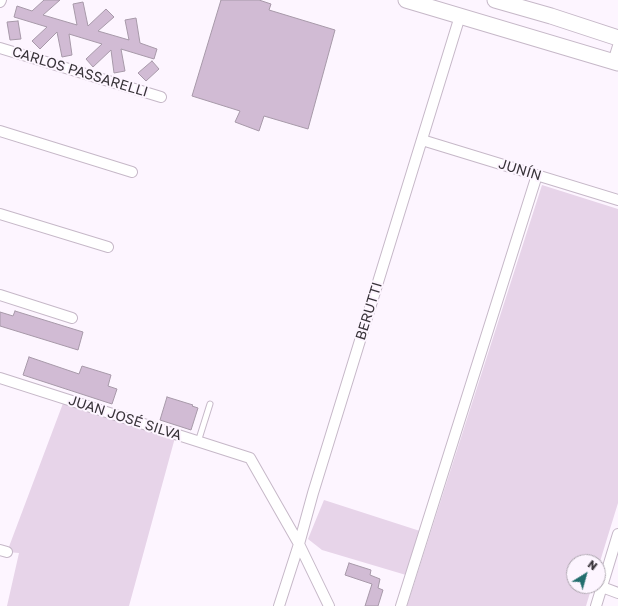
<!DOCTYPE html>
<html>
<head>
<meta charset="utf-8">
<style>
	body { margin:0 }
	#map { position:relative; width:618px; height:606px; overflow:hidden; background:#fdf5ff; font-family:"Golos Text",sans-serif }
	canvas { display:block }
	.north { position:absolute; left:566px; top:554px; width:40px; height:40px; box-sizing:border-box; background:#fdf5ff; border:1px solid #aea7b0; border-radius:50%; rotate:37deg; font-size:11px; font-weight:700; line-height:16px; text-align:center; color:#383339 }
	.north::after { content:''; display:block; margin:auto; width:14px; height:18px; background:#236e6e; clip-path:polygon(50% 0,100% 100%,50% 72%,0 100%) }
</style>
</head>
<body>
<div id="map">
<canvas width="618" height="606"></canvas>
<div class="north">N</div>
</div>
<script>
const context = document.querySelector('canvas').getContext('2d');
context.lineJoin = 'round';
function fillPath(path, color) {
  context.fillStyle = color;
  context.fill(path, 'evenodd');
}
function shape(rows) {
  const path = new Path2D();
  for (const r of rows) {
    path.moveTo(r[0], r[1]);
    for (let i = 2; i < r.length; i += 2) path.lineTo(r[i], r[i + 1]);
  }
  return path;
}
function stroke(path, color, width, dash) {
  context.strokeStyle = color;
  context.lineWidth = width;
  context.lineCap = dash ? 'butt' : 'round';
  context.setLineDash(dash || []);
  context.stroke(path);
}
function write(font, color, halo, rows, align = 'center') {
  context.font = font + ' "Golos Text",sans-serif';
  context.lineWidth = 4;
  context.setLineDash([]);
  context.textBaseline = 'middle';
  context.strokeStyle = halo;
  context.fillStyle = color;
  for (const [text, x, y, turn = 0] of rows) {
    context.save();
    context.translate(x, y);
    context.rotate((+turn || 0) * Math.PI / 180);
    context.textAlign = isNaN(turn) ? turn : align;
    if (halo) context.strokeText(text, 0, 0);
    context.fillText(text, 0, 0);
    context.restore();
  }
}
const green = shape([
	[542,185,618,209,618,503,598,568,598,562,574,562,574,586,592,586,586,606,407,606],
	[65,398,176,434,129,606,7,606,19,553,7,552],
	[324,500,420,531,406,575,322,550,308,539]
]);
const building = shape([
	[44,0,60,0,43,15,77,25,73,4,83,2,88,26,106,9,114,17,98,31,129,40,125,20,136,18,140,43,157,49,154,59,121,49,125,71,114,73,111,50,93,67,86,59,102,44,69,34,72,55,62,57,57,32,40,49,32,41,47,27,14,17,17,6,32,11,44,0],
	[221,0,259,0,271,4,269,10,335,30,308,129,264,116,259,131,235,122,240,111,192,96,221,0],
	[18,21,21,39,10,40,7,22,18,21],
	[152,61,159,69,146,81,138,73,152,61],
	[15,311,83,332,78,350,0,326,0,312,13,316,15,311],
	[29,357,79,374,82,366,111,375,108,386,117,389,112,404,23,375,29,357],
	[167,397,193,405,192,406,198,408,191,430,160,420,167,397],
	[349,563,371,570,370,575,380,579,378,588,383,590,378,606,365,606,372,584,345,575,349,563]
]);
const lane = shape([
	[198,442,210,404]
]);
const street = shape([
	[0,2,1,0],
	[0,48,161,97],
	[613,62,618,46],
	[0,131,132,172],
	[422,140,618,200],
	[0,214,108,247],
	[0,295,72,318],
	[0,378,250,458,299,544,329,606],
	[0,550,7,552],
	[602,587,618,593],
	[279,606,299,544,313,493,460,16],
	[401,606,537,175],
	[596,606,618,534]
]);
const secondary = shape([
	[406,0,618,63],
	[495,0,551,16,618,38]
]);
const streetNames = [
	["CARLOS PASSARELLI",80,72,17],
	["JUNÍN",520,170,17],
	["BERUTTI",369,311,-73],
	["JUAN JOSÉ SILVA",125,418,18]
];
fillPath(green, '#e7d4e9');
fillPath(building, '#d1bbd4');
stroke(building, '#a799a9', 1);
stroke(lane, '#c6b8c8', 7);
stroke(street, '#c6b8c8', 12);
stroke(secondary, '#c6b8c8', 17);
stroke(lane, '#fff', 5);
stroke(street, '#fff', 10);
stroke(secondary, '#fff', 15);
write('14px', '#383339', '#fdf5ff', streetNames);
</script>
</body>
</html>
